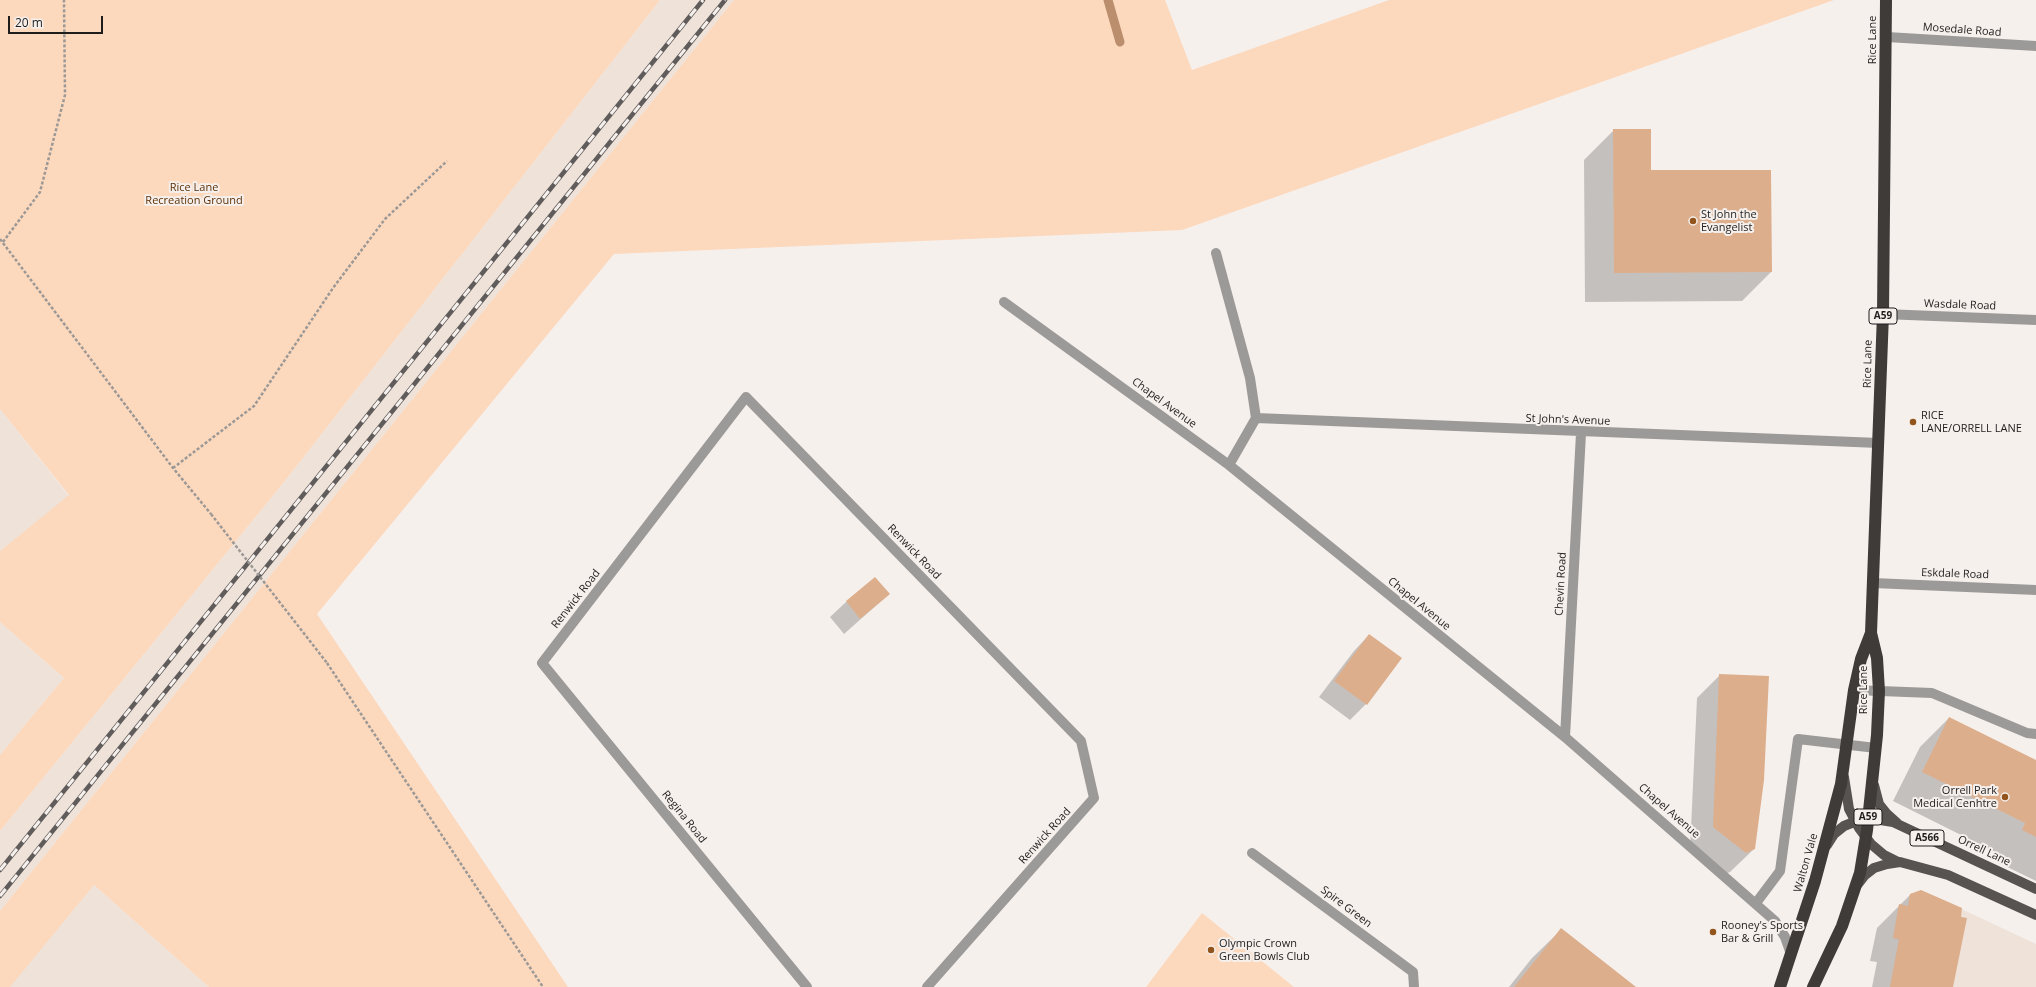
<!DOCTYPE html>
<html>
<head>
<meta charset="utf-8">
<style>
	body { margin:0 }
	#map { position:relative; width:2036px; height:987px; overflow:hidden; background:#f6f0ed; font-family:"Open Sans",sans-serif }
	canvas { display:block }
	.scale { position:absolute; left:8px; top:16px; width:95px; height:18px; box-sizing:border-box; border:2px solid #1f1d1c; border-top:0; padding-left:5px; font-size:12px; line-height:14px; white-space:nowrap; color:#1f1d1c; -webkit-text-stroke:3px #f6f0ed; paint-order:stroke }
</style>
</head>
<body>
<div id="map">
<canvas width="2036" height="987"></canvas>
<div class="scale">20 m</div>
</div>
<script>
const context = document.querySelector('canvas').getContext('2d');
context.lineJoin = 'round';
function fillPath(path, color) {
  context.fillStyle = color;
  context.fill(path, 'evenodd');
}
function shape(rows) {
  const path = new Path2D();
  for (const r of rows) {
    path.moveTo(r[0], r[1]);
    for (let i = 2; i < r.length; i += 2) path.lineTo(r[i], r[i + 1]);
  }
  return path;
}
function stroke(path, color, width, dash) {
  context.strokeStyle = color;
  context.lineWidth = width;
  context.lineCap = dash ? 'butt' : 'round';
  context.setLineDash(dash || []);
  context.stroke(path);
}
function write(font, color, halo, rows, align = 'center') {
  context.font = font + ' "Open Sans",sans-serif';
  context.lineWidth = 4;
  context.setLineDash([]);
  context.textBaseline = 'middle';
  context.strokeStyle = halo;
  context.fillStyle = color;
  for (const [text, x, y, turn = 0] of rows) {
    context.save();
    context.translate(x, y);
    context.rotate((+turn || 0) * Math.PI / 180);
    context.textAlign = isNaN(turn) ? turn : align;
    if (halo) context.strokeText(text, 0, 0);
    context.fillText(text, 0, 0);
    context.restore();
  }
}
const built = shape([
	[660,0,734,0,0,911,0,831,288,477],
	[0,409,69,496,0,551],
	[0,622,64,678,0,755],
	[94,885,209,987,9,987],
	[1921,890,2036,944,2036,987,1890,987,1899,940,1893,938,1899,904,1908,906,1910,894]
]);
const green = shape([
	[0,0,660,0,288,477,0,831,0,755,64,678,0,622,0,551,69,495,0,409],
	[734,0,1165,0,1192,70,1389,0,1834,0,1182,230,614,254,317,614,568,987,209,987,94,885,10,987,0,987,0,911],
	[1202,913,1294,987,1146,987]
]);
const shadow = shape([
	[1614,130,1650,171,1771,272,1742,301,1585,302,1584,160],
	[875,578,889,594,844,634,830,617,846,602],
	[1369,635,1366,704,1350,720,1319,697,1354,651],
	[1720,675,1754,849,1730,872,1723,875,1690,850,1697,698],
	[1949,718,2036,761,2036,881,1993,860,1997,853,1893,801,1920,747],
	[1911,894,1952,987,1872,987,1877,962,1870,961,1877,928],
	[1562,929,1635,987,1509,987,1532,958]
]);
const stream = shape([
	[1108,0,1120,42]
]);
const building = shape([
	[1613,129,1651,129,1651,170,1771,170,1772,272,1614,273],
	[875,577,890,594,860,619,846,601],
	[1369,634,1402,658,1367,705,1334,681],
	[1719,674,1769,676,1764,780,1755,849,1746,853,1713,827],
	[1949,717,2036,760,2036,837,2022,830,2025,823,1922,772],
	[1921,890,1962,908,1961,917,1967,918,1953,987,1890,987,1899,939,1893,938,1899,904,1908,906,1910,894],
	[1561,928,1636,987,1514,987]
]);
const path = shape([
	[0,239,173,468,211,514],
	[3,242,40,192,65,95,64,0],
	[173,468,254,406,333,288,385,219,447,161],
	[327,663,543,987]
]);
const minor = shape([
	[1887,37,2036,46],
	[1216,253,1250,378,1256,418,1229,465],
	[1004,302,1229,465,1565,737,1775,921,1785,937,1791,954],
	[1883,314,2036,320],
	[1256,418,1879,443],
	[1873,583,2036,590],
	[1854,690,1932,693,2027,733,2036,734],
	[1565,737,1581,433],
	[1252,853,1413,972,1414,987],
	[1756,903,1780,871,1798,739,1876,748],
	[807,987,542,663,746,397,1081,741,1094,798,927,987]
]);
const major = shape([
	[1844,777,1849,809,1859,828,1871,844,1884,855,1898,862],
	[1874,785,1879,804,1887,814,1897,823],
	[1827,845,1834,834,1844,826,1859,820,1874,819,1893,822,2036,889],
	[1858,884,1865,875,1874,868,1887,864,1900,862,1948,875,2036,915]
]);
const highway = shape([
	[1780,987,1815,881,1841,784,1854,690,1861,659,1871,633],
	[1813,987,1842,926,1860,873,1867,830,1877,735,1879,691,1877,658,1871,633,1883,314,1886,0]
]);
const rail = shape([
	[0,870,703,0],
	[0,896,725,0]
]);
const pathBridge = shape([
	[211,514,327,663]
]);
const markers = [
	[1693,221,4,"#92541a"],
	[1913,422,4,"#92541a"],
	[2005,797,4,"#92541a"],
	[1713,932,4,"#92541a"],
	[1211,950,4,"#92541a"]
];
const shields = [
	[1883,316,28],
	[1868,817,28],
	[1927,838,34]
];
const shieldNames = [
	["A59",1883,316],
	["A59",1868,817],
	["A566",1927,838]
];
const streetNames = [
	["Mosedale Road",1962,30,4],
	["Rice Lane",1873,40,-90],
	["Wasdale Road",1960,305,2],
	["Rice Lane",1868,364,-89],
	["Chapel Avenue",1164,403,36],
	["St John's Avenue",1568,420,2],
	["Renwick Road",914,552,46],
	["Eskdale Road",1955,574,2],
	["Chevin Road",1561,584,-87],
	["Renwick Road",576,599,-52],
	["Chapel Avenue",1419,604,39],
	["Rice Lane",1864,690,-90],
	["Chapel Avenue",1669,811,41],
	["Regina Road",684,817,51],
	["Renwick Road",1045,836,-48],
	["Orrell Lane",1984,851,25],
	["Walton Vale",1806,863,-74],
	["Spire Green",1346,907,37]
];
const parkNames = [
	["Rice Lane",194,188],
	["Recreation Ground",194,201]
];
const poiNames = [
	["St John the",1701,215],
	["Evangelist",1701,228],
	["RICE",1921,416],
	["LANE/ORRELL LANE",1921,429],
	["Orrell Park",1997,791,"right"],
	["Medical Cenhtre",1997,804,"right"],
	["Rooney's Sports",1721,926],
	["Bar & Grill",1721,939],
	["Olympic Crown",1219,944],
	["Green Bowls Club",1219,957]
];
fillPath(built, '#eee2d9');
fillPath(green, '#fcd8bd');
fillPath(shadow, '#0003');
stroke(stream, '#bb8e6d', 9);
fillPath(building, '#dcae8c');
stroke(path, '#9c9895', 2.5, [3, 2]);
stroke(minor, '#9c9a98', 10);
stroke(major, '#575351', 10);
stroke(highway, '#3f3b38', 12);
stroke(rail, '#605c5b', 4.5);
stroke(rail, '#f6f0ed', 3, [9]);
stroke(pathBridge, '#9c9895', 2.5, [3, 2]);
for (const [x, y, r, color] of markers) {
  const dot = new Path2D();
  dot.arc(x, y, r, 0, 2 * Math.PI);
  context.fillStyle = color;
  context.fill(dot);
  stroke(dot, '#f6f0ed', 1.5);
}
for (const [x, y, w] of shields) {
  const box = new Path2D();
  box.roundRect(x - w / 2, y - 8, w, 16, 3);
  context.fillStyle = '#f6f0ed';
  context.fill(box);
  stroke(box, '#1f1d1c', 1);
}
write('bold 10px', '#1f1d1c', null, shieldNames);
write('11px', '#1f1d1c', '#f6f0ed', streetNames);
write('11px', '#5c3107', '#f6f0ed', parkNames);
write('11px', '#1f1d1c', '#f6f0ed', poiNames, 'left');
</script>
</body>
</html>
